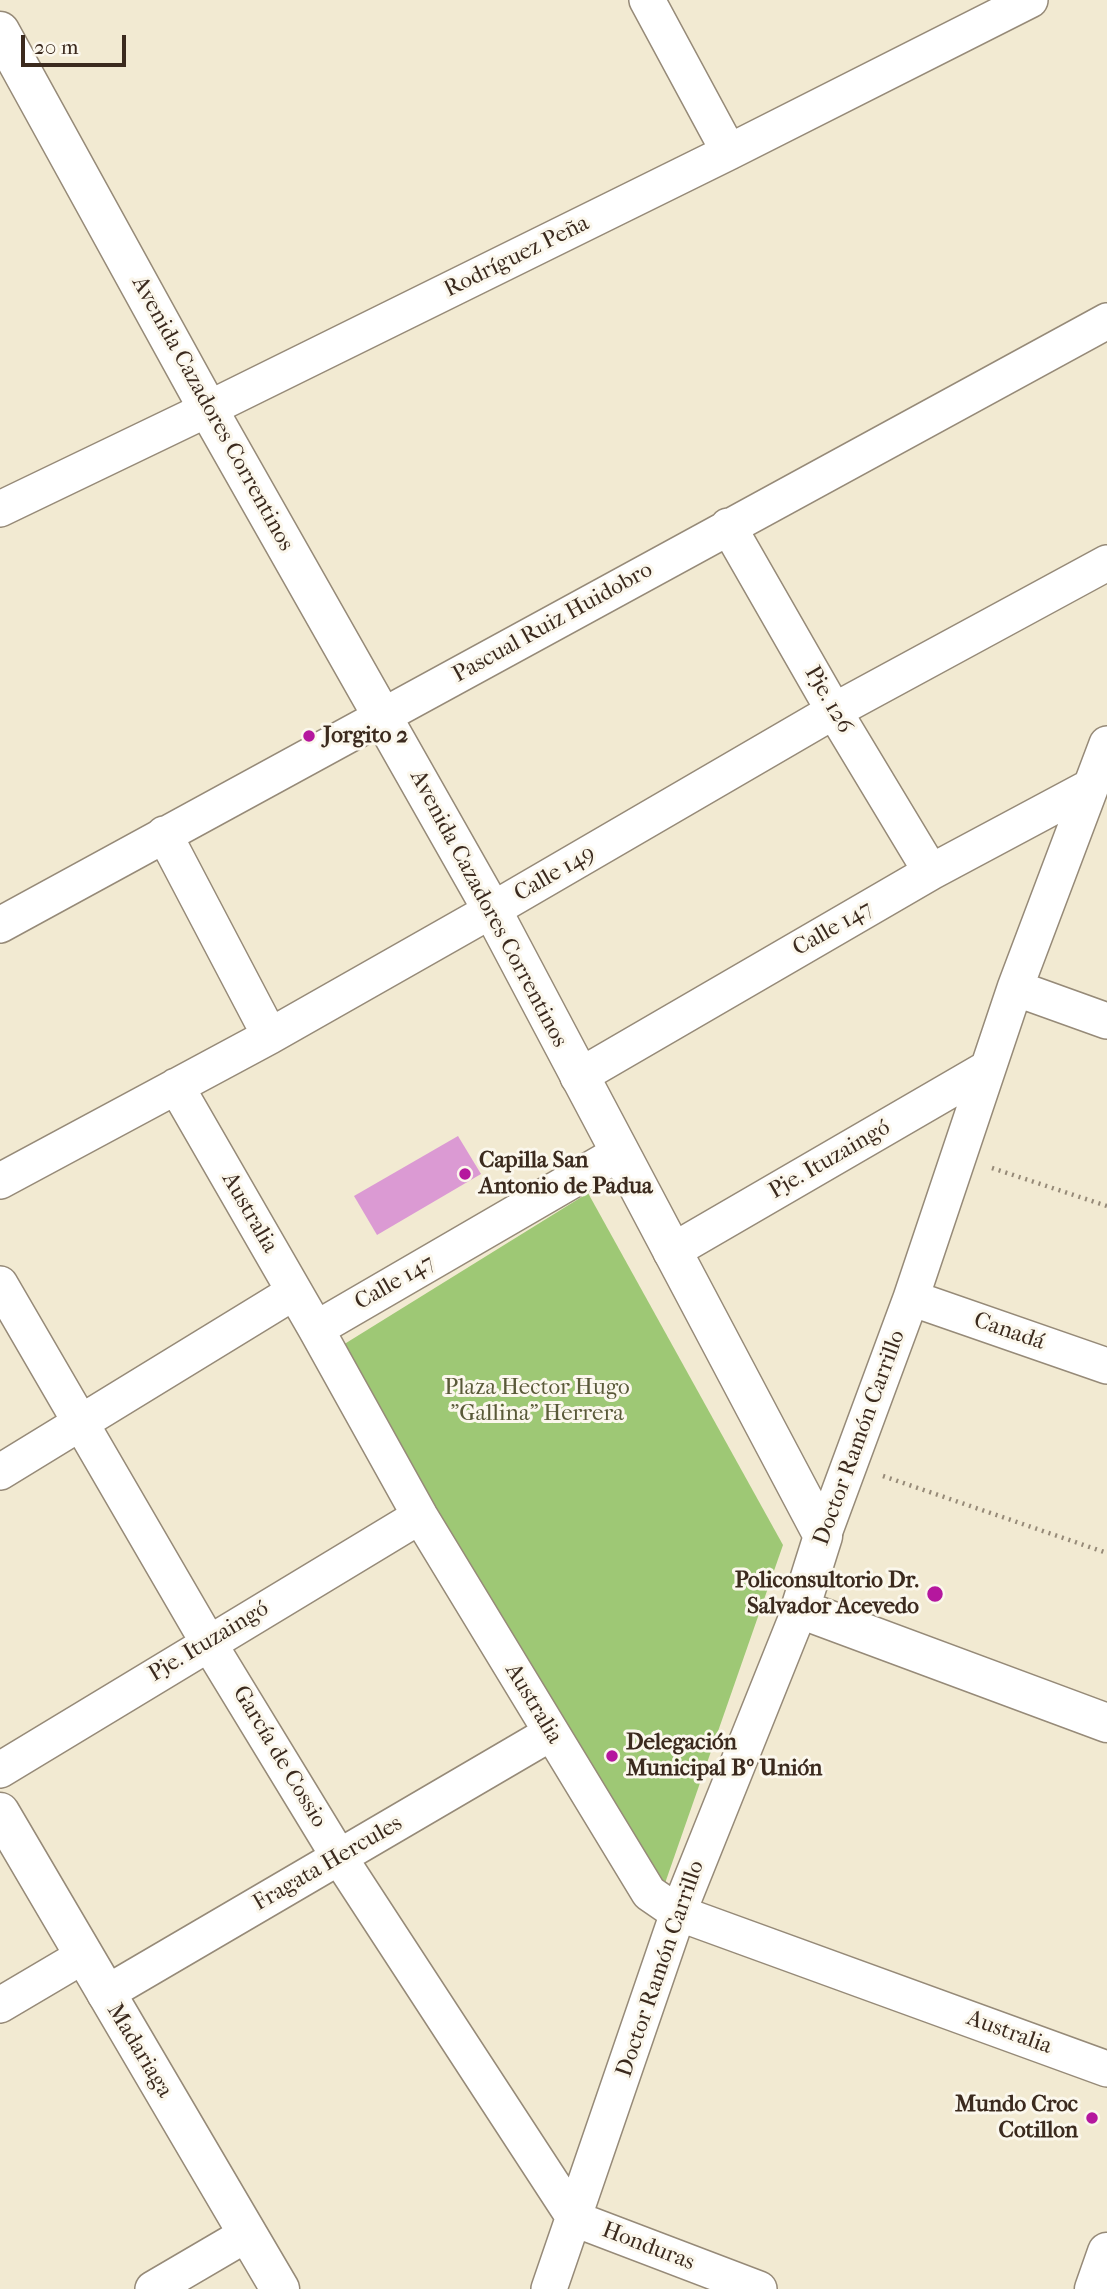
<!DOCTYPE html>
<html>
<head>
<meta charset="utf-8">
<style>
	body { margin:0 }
	#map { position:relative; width:1107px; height:2289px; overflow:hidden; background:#f2ead2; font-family:"IM FELL French Canon",serif }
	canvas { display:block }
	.scale { position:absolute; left:21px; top:35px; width:105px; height:32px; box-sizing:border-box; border:4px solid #3b2a1e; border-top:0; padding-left:9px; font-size:21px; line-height:24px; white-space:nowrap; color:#3b2a1e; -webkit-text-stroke:5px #fbf7ec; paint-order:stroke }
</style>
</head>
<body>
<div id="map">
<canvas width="1107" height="2289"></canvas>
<div class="scale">20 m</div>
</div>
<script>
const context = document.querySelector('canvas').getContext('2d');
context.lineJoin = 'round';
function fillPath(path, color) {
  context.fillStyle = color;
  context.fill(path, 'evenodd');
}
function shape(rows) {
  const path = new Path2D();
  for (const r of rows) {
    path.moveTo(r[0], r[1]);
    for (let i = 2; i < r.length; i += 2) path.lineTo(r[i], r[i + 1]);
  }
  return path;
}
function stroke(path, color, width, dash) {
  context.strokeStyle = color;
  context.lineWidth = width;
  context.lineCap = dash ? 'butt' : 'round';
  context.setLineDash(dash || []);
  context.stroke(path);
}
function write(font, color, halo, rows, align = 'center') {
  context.font = font + ' "IM FELL French Canon",serif';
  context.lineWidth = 6;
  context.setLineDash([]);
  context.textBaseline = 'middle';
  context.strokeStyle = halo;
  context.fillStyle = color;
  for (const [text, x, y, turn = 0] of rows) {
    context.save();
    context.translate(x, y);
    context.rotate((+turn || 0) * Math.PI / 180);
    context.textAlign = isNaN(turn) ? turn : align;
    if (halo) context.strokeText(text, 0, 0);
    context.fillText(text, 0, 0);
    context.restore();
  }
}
const green = shape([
	[588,1193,783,1545,663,1889,338,1348]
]);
const building = shape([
	[458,1136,481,1174,377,1235,354,1196]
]);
const path = shape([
	[992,1168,1107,1206],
	[883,1476,1107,1553]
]);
const minor = shape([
	[647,0,729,152],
	[0,509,208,409,729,152,1030,0],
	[728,526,834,711,931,872],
	[164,834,270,1036],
	[0,925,1107,321],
	[1015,988,1107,1021],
	[578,1077,931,872,1090,787],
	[176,1086,316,1329,420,1516,649,1893,678,1913,1107,2069],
	[0,1181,270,1036,492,910,834,711,1107,563],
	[671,1252,988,1068],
	[0,1284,208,1642,339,1857,575,2219,759,2289],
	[911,1298,1107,1366],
	[316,1329,619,1153],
	[0,1472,294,1292],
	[823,1536,911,1298,1015,988,1107,744],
	[0,1770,420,1516],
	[105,1994,551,1733],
	[0,2005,83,1956],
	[153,2289,247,2234],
	[549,2289,678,1913,800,1609]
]);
const tertiary = shape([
	[0,31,208,409,492,910,823,1536,800,1609,1107,1723],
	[0,1812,280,2289]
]);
const primary = shape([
	[1094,2289,1107,2252]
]);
const markers = [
	[309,736,7,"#b5179e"],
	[465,1174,7,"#b5179e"],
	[935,1594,9,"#b5179e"],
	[612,1756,7,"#b5179e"],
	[1092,2118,7,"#b5179e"]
];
const streetNames = [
	["Rodríguez Peña",517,257,-26],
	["Avenida Cazadores Correntinos",212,414,61],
	["Pascual Ruiz Huidobro",553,623,-29],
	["Pje. 126",828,700,60],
	["Calle 149",555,874,-30],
	["Avenida Cazadores Correntinos",488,909,62],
	["Calle 147",833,929,-30],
	["Pje. Ituzaingó",830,1160,-30],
	["Australia",249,1213,60],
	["Calle 147",395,1283,-30],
	["Canadá",1009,1332,19],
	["Doctor Ramón Carrillo",860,1438,-70],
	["Pje. Ituzaingó",209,1642,-31],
	["Australia",533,1704,59],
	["García de Cossio",279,1757,59],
	["Fragata Hercules",328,1864,-30],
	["Doctor Ramón Carrillo",661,1969,-71],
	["Australia",1009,2033,20],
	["Madariaga",139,2051,59],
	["Honduras",648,2247,21]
];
const poiNames = [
	["Jorgito 2",323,736],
	["Capilla San",479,1161],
	["Antonio de Padua",479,1187],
	["Policonsultorio Dr.",919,1581,"right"],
	["Salvador Acevedo",919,1607,"right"],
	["Delegación",626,1743],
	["Municipal Bº Unión",626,1769],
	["Mundo Croc",1078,2105,"right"],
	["Cotillon",1078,2131,"right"]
];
const parkNames = [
	["Plaza Hector Hugo",537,1388],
	["\"Gallina\" Herrera",537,1414]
];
fillPath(green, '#9ec875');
fillPath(building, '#db9ad3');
stroke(minor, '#968a78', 38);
stroke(tertiary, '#968a78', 41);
stroke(primary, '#968a78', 41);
stroke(path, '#968a78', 4.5, [2, 5]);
stroke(minor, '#fff', 35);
stroke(tertiary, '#fff', 38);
stroke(primary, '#fff', 38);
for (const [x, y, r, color] of markers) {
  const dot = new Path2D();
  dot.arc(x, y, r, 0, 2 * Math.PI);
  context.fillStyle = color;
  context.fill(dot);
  stroke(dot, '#fbf7ec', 2.5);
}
write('23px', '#3b2a1e', '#fbf7ec', streetNames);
write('bold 23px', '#3b2a1e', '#fbf7ec', poiNames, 'left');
write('23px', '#595938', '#fbf7ec', parkNames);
</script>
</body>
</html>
